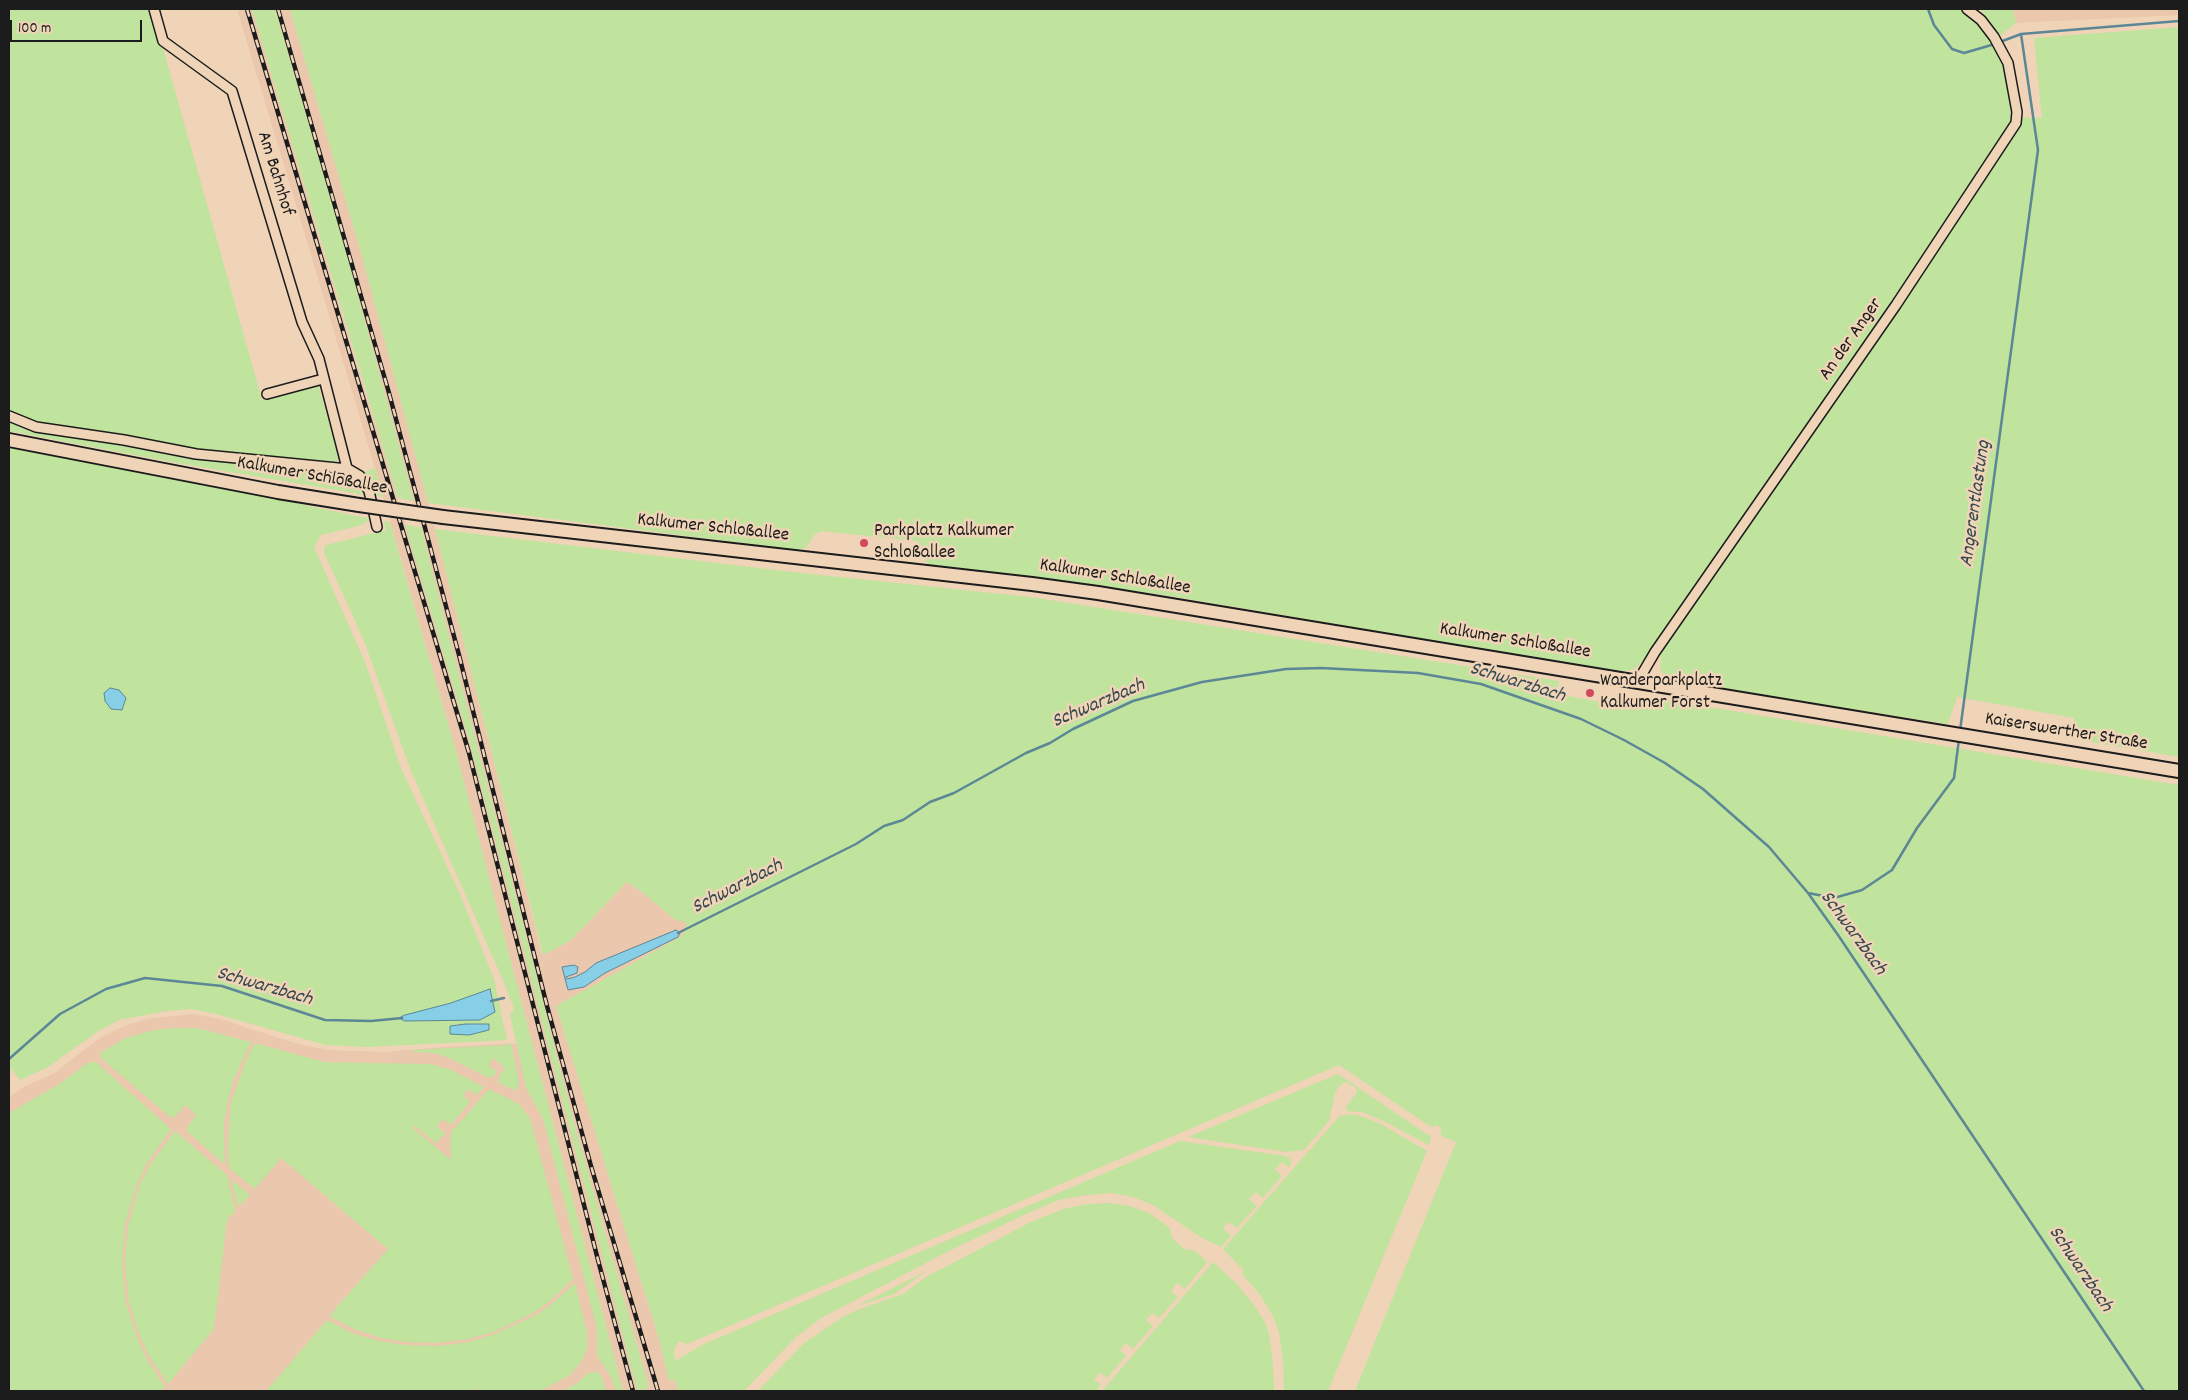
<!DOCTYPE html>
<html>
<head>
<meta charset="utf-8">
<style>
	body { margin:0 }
	#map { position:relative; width:2188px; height:1400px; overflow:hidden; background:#f0d4b7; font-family:Dekko,sans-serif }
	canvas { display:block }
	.frame { position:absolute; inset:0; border:10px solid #1c1c1c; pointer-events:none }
	.scale { position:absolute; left:10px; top:20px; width:132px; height:22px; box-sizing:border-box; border:2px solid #1c1c1c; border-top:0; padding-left:6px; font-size:15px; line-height:18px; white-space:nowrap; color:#1c1c1c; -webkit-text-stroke:4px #f0d4b7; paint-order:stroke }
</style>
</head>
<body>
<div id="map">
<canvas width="2188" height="1400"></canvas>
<div class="frame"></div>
<div class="scale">100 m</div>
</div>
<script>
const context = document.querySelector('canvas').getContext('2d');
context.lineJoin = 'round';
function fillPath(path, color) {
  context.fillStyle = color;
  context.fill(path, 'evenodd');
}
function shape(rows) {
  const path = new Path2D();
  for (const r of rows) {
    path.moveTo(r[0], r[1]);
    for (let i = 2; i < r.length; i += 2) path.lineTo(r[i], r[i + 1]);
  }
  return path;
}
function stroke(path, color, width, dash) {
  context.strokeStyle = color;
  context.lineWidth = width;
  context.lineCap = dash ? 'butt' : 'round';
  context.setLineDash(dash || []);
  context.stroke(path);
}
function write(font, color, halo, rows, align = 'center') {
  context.font = font + ' Dekko,sans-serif';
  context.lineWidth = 5;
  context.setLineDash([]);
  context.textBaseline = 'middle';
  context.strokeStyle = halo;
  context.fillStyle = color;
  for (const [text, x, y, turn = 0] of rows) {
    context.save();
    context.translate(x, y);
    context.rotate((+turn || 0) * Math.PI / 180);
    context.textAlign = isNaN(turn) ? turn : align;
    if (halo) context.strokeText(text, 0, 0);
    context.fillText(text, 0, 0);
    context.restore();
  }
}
const built = shape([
	[237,9,252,9,349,338,440,637,472,750,530,971,638,1391,623,1391,457,755,375,468],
	[275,9,290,9,360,249,435,529,542,954,570,941,627,882,687,923,682,936,556,1006,658,1336,669,1380,675,1380,678,1391,645,1391,644,1389,649,1387,576,1130,421,527,347,255],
	[2013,9,2179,9,2179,15,2016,23],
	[193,1014,220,1019,298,1044,328,1050,384,1052,444,1047,525,1043,616,1391,9,1391,9,1097,25,1086,53,1074,100,1038,122,1027,147,1019]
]);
const green = shape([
	[9,9,152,9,262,400,318,384,339,459,335,463,330,463,247,453,348,472,360,479,366,495,171,462,9,431],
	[252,9,275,9,347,255,414,501,398,498],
	[290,9,1959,9,1980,25,2001,53,2010,95,2011,117,2042,118,2034,38,2179,27,2179,757,2073,739,2074,718,1957,697,1948,724,1666,680,1660,668,1661,657,1650,654,1635,669,1620,672,1158,594,935,567,929,565,925,560,921,545,917,541,822,531,815,534,806,548,797,550,428,503,360,249],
	[1980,9,2013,9,2016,23,2000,36],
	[9,447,131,468,371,519,359,526,321,535,314,547,365,662,401,768,460,894,494,979,507,1040,367,1047,326,1045,216,1014,191,1009,167,1011,119,1020,97,1032,48,1067,20,1080,9,1066],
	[375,468,383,497,373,495,362,473],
	[384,521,390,522,457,755,623,1391,616,1391,612,1379,597,1355,597,1329,543,1119,526,1088,510,1014,514,1009,505,985,411,771,363,638,324,553,324,548,326,545,386,530],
	[405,525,421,527,576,1130,649,1387,644,1389,645,1391,638,1391,635,1383,472,750],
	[435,529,792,572,1031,597,1559,681,1557,694,1632,708,1637,695,2179,785,2179,1391,1355,1391,1456,1142,1441,1136,1441,1129,1438,1125,1431,1127,1339,1065,687,1344,679,1341,676,1345,674,1352,675,1361,704,1344,1180,1141,1286,1156,1292,1161,1289,1168,1282,1162,1275,1169,1282,1176,1263,1198,1256,1192,1249,1199,1257,1206,1237,1228,1229,1222,1223,1228,1231,1236,1221,1247,1202,1238,1153,1205,1133,1197,1112,1193,1087,1195,1059,1200,1028,1213,947,1252,821,1318,796,1337,744,1391,678,1391,675,1380,669,1381,658,1336,556,1006,682,936,687,923,674,919,642,892,627,882,570,941,543,955],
	[173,1028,197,1028,251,1042,233,1081,228,1101,224,1124,225,1165,187,1131,187,1127,196,1115,185,1105,175,1117,170,1117,101,1058,100,1053,126,1038,150,1031],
	[255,1043,324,1062,431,1064,451,1070,484,1087,477,1095,468,1089,463,1096,470,1102,451,1125,443,1119,437,1126,445,1134,436,1143,415,1126,413,1128,451,1160,450,1138,452,1131,489,1089,519,1104,530,1118,573,1279,550,1301,535,1312,494,1332,468,1339,439,1343,406,1342,381,1338,354,1329,329,1316,388,1249,281,1158,255,1189,229,1168,228,1147,231,1103,245,1062],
	[511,1043,519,1081,517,1089,513,1090,498,1082,499,1076,505,1069,494,1058,488,1065,497,1072,492,1077,489,1078,447,1057,433,1053,413,1052,412,1050,507,1045],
	[89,1062,96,1062,171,1129,147,1163,138,1182,125,1225,122,1263,126,1303,136,1335,146,1358,165,1387,161,1391,9,1391,9,1113,58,1085],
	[1338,1074,1431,1137,1429,1145,1383,1121,1362,1112,1347,1111,1346,1107,1357,1092,1356,1088,1346,1082,1339,1086,1335,1093,1329,1121,1304,1150,1286,1152,1188,1137],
	[1350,1114,1361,1116,1381,1124,1427,1151,1328,1391,1284,1391,1283,1361,1279,1332,1274,1318,1261,1296,1242,1274,1244,1271,1223,1249,1335,1121,1340,1116],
	[175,1131,227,1175,235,1211,227,1220,214,1329,168,1384,149,1356,139,1334,129,1302,125,1263,128,1226,140,1184,150,1165],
	[231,1179,250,1195,238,1207],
	[1112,1203,1130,1206,1149,1213,1169,1227,1173,1239,1184,1249,1195,1251,1207,1262,1185,1289,1177,1283,1171,1291,1178,1297,1159,1318,1152,1313,1146,1320,1153,1326,1133,1349,1126,1343,1120,1350,1126,1356,1107,1378,1100,1372,1094,1380,1101,1385,1096,1391,758,1391,803,1344,841,1318,857,1310,903,1294,926,1277,1031,1222,1063,1209,1088,1204],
	[1213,1262,1236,1283,1253,1304,1265,1322,1269,1334,1273,1363,1274,1391,1102,1391],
	[927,1271,894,1294,857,1306],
	[575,1283,587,1333,587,1348,583,1359,570,1375,540,1391,482,1391,479,1388,476,1391,266,1391,327,1320,352,1333,380,1341,405,1345,439,1346,469,1342,495,1334,536,1315,552,1304],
	[590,1372,596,1372,601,1375,606,1391,562,1391,576,1384]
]);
const water = shape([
	[110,688,119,690,126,698,122,710,111,709,105,701,104,693,110,688],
	[676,930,680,933,678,937,605,973,584,987,568,990,562,967,574,965,578,967,577,973,566,977,567,979,575,977,585,972,596,963,676,930],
	[490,989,495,1012,480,1020,405,1021,399,1018,405,1015,451,1003,490,989],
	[466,1024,489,1024,489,1030,469,1035,450,1034,450,1026,466,1024]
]);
const stream = shape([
	[1928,9,1934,25,1952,49,1964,53,1995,44],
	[2000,42,2021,34,2179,21],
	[1960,731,2038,150,2021,34],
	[1808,893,1834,898,1862,890,1892,870,1917,828,1954,778,1959,739],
	[678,933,856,844,884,826,903,820,930,802,954,793,1026,753,1050,743,1073,729,1133,701,1202,682,1286,669,1321,668,1418,673,1481,684,1581,719,1624,740,1665,763,1703,789,1769,847,1808,893,1838,935,2144,1391],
	[491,1001,504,998],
	[9,1059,60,1014,106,989,145,978,222,986,325,1020,371,1021,402,1018]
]);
const street = shape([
	[154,9,163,41,232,91,302,322,319,359,348,472],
	[267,394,323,379],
	[9,416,36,427,124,440,196,454,348,469,360,476,369,491,377,527],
	[1638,681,1655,652,1896,305,2016,123,2017,112,2008,63,1994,37,1981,20,1967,9]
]);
const secondary = shape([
	[9,440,278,492,359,505],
	[443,517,1032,584,1098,593,2179,771]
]);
const rail = shape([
	[247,9,469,753,598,1260,633,1391],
	[278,9,389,393,459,655,547,1006,591,1166,658,1391]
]);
const secondaryBridge = shape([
	[359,505,443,517]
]);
const markers = [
	[864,543,5,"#d1495b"],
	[1590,693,5,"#d1495b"]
];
const streetNames = [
	["Am Bahnhof",274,174,73],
	["An der Anger",1852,340,-55],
	["Kalkumer Schloßallee",312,477,10],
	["Kalkumer Schloßallee",713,529,6],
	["Kalkumer Schloßallee",1115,578,9],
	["Kalkumer Schloßallee",1515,642,9],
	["Kaiserswerther Straße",2066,733,9]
];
const poiNames = [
	["Parkplatz Kalkumer",874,532],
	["Schloßallee",874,554],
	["Wanderparkplatz",1600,682],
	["Kalkumer Forst",1600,704]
];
const waterNames = [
	["Angerentlastung",1977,504,-82],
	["Schwarzbach",1517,684,17],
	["Schwarzbach",1099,705,-23],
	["Schwarzbach",738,888,-27],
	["Schwarzbach",1852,934,54],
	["Schwarzbach",264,988,16],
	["Schwarzbach",2079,1270,56]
];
fillPath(built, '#eac7ad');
fillPath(green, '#c0e39d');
fillPath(water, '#86cfe7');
stroke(water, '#5c8796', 1);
stroke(stream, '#5c8796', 2.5);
stroke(street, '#1c1c1c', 12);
stroke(secondary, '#1c1c1c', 16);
stroke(street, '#f0d4b7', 9);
stroke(secondary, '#f0d4b7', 12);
stroke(rail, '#1c1c1c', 4.5);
stroke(rail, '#f0d4b7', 2.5, [8]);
stroke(secondaryBridge, '#1c1c1c', 16, []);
stroke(secondaryBridge, '#f0d4b7', 12);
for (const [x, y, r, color] of markers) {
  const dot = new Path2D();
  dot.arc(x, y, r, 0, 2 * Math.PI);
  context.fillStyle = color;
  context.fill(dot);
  stroke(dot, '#f0d4b7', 2);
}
write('19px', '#1c1c1c', '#f0d4b7', streetNames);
write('19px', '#1c1c1c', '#f0d4b7', poiNames, 'left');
write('italic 20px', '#36494f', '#f0d4b7', waterNames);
</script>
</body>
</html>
